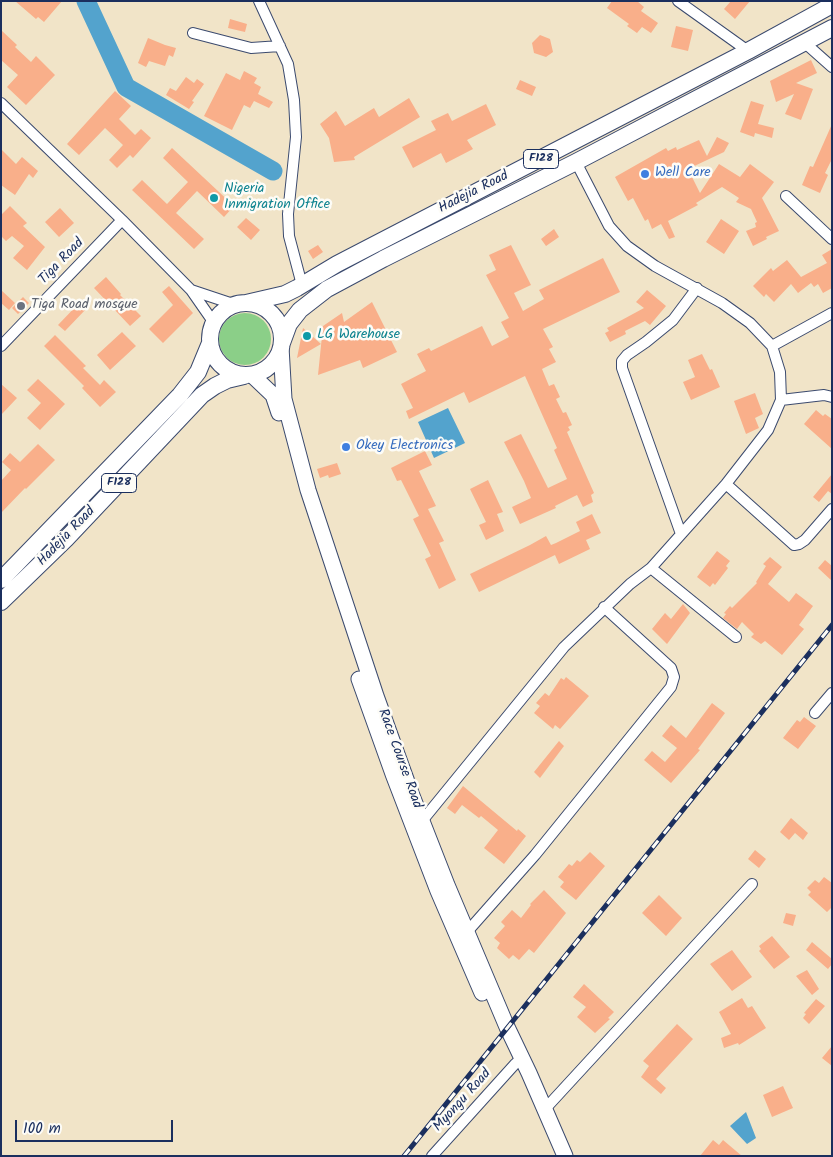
<!DOCTYPE html>
<html>
<head>
<meta charset="utf-8">
<style>
	body { margin:0 }
	#map { position:relative; width:833px; height:1157px; overflow:hidden; background:#f1e4c8; font-family:Kalam,sans-serif }
	canvas { display:block }
	.frame { position:absolute; inset:0; border:2px solid #1b2f5e; pointer-events:none }
	.scale { position:absolute; left:15px; top:1120px; width:158px; height:22px; box-sizing:border-box; border:2px solid #1b2f5e; border-top:0; padding-left:6px; font-size:15px; line-height:18px; white-space:nowrap; color:#1b2f5e; -webkit-text-stroke:4px #fdfcf7; paint-order:stroke }
</style>
</head>
<body>
<div id="map">
<canvas width="833" height="1157"></canvas>
<div class="frame"></div>
<div class="scale">100 m</div>
</div>
<script>
const context = document.querySelector('canvas').getContext('2d');
context.lineJoin = 'round';
function fillPath(path, color) {
  context.fillStyle = color;
  context.fill(path, 'evenodd');
}
function shape(rows) {
  const path = new Path2D();
  for (const r of rows) {
    if (r.length === 3) {
      path.moveTo(r[0] + r[2], r[1]);
      path.arc(r[0], r[1], r[2], 0, 2 * Math.PI);
      continue;
    }
    path.moveTo(r[0], r[1]);
    for (let i = 2; i < r.length; i += 2) path.lineTo(r[i], r[i + 1]);
  }
  return path;
}
function stroke(path, color, width, dash) {
  context.strokeStyle = color;
  context.lineWidth = width;
  context.lineCap = dash ? 'butt' : 'round';
  context.setLineDash(dash || []);
  context.stroke(path);
}
function write(font, color, halo, rows, align = 'center') {
  context.font = font + ' Kalam,sans-serif';
  context.lineWidth = 5;
  context.setLineDash([]);
  context.textBaseline = 'middle';
  context.strokeStyle = halo;
  context.fillStyle = color;
  for (const [text, x, y, turn = 0] of rows) {
    context.save();
    context.translate(x, y);
    context.rotate((+turn || 0) * Math.PI / 180);
    context.textAlign = isNaN(turn) ? turn : align;
    if (halo) context.strokeText(text, 0, 0);
    context.fillText(text, 0, 0);
    context.restore();
  }
}
const green = shape([
	[245,339,26]
]);
const water = shape([
	[448,408,465,443,434,458,418,422],
	[746,1112,756,1138,747,1144,730,1126]
]);
const river = shape([
	[86,1,126,87,273,171]
]);
const building = shape([
	[15,1,62,1,44,22,38,17,36,19],
	[612,1,637,1,644,7,641,11,658,23,651,33,642,27,637,33,627,26,629,24,607,8],
	[731,1,750,1,735,19,724,9],
	[230,19,247,24,245,32,228,28],
	[676,26,693,30,688,51,671,47],
	[1,30,17,45,15,47,31,62,36,56,55,75,26,105,7,87,18,75,1,60],
	[540,35,550,39,553,52,546,57,534,53,532,43],
	[148,38,165,45,176,48,173,57,169,55,165,66,149,61,146,67,138,63],
	[811,60,817,73,796,83,813,89,801,120,785,114,794,94,776,102,770,81],
	[244,71,257,78,254,83,261,87,258,94,273,102,269,108,254,101,250,108,244,105,232,130,204,116,226,73,240,80],
	[186,77,194,83,197,79,204,84,192,101,194,102,189,109,166,95,170,88,176,91],
	[520,80,536,87,532,96,516,89],
	[115,91,131,106,119,119,135,135,141,129,151,138,133,158,130,155,117,168,109,160,123,145,105,128,79,155,67,144],
	[409,98,420,117,354,157,355,160,334,162,329,138,320,124,336,111,345,126,374,108,379,117],
	[751,101,764,105,758,124,774,128,772,138,755,133,754,137,740,132],
	[486,104,496,125,467,140,473,149,446,163,441,153,413,168,402,147,436,130,431,121,448,113,452,121],
	[832,124,832,159,825,173,828,175,820,193,802,185,810,166,813,167],
	[717,137,729,143,724,152,688,169,700,193,719,164,740,177,750,164,774,182,762,198,779,231,766,237,767,239,753,246,746,231,756,227,755,223,757,222,751,209,736,202,739,198,722,187,696,203,698,205,668,221,675,237,669,239,661,224,652,229,648,219,645,221,633,198,628,201,615,177,666,148,668,151,676,147,677,150,699,140,707,156],
	[172,148,234,206,224,217,197,191,176,213,204,239,194,249,132,190,142,180,167,204,188,182,163,158],
	[1,149,16,164,22,157,38,171,33,178,29,174,15,195,1,185],
	[10,206,27,223,23,226,45,247,27,270,13,258,24,246,12,236,6,241,1,236,1,215],
	[60,208,74,223,59,237,45,222],
	[246,218,260,230,251,240,237,227],
	[721,219,739,231,724,254,706,242],
	[554,229,559,237,546,246,541,239],
	[318,245,323,252,313,259,308,251],
	[511,245,531,285,514,293,523,311,544,299,539,290,603,258,620,292,543,329,553,347,549,349,556,362,542,369,549,386,554,384,560,397,556,399,563,413,566,412,572,425,568,427,570,430,567,432,594,493,591,495,593,502,583,507,577,495,555,506,556,508,520,524,512,507,531,498,524,481,504,442,521,434,548,488,567,479,554,450,557,448,525,376,469,403,464,392,409,419,406,411,413,408,401,384,426,371,417,354,429,348,431,351,482,326,492,346,509,337,501,322,509,318,486,275,496,270,489,255],
	[832,249,832,288,823,293,818,284,814,287,811,283,798,293,791,284,774,302,766,294,764,297,753,286,771,268,773,271,787,260,801,277,827,263,822,255],
	[106,277,121,294,120,295,141,316,130,326,94,288],
	[169,286,193,313,163,343,149,329,173,305,162,292],
	[1,290,15,303,9,310,1,303],
	[647,290,666,306,650,325,645,321,625,331,626,334,610,342,605,333,609,331,607,328,644,308,636,302],
	[23,297,29,303,18,314,12,308],
	[80,302,87,308,65,331,58,325],
	[372,302,397,352,363,368,360,360,318,375,323,326,342,313,344,322],
	[303,328,321,344,297,358],
	[122,332,136,346,110,370,97,355],
	[55,335,86,366,83,368,100,385,104,380,116,392,100,407,82,388,84,386,44,346],
	[702,354,710,370,712,369,720,387,691,400,683,382,695,377,688,360],
	[38,379,65,404,40,430,27,418,41,403,27,390],
	[1,384,17,398,1,415],
	[755,393,763,414,755,418,759,428,746,434,734,401],
	[816,410,823,416,825,414,832,419,832,449,804,424],
	[38,444,55,460,26,489,25,488,1,513,1,481,11,470,2,462,10,453,20,462],
	[425,451,432,465,419,471,436,506,428,509,444,541,439,543,456,580,439,589,425,559,431,556,413,519,419,516,401,480,397,481,391,468],
	[337,463,341,474,329,478,328,475,320,478,317,469],
	[832,474,832,494,828,491,819,502,813,497],
	[488,480,503,512,497,514,504,531,486,540,479,525,486,522,470,489],
	[592,514,601,533,586,540,590,549,559,564,555,555,479,592,470,574,530,545,546,536,551,545,556,543,580,531,576,522],
	[717,551,730,561,726,566,728,568,715,585,713,583,710,587,697,577],
	[770,557,782,567,768,584,789,602,796,593,813,606,799,625,804,629,782,655,765,641,761,644,751,637,754,634,742,622,737,629,723,618,726,614,724,613,730,606,732,608,757,583,756,582,766,566,763,564],
	[825,560,832,566,832,581,818,568],
	[683,604,690,613,667,644,652,629,665,613,671,619],
	[566,677,589,696,560,729,555,725,553,729,534,713,540,706,536,703,545,693,549,696,561,678,564,680],
	[712,703,725,713,698,749,700,750,671,783,644,760,652,751,665,762,677,748,662,736,671,725,686,738],
	[804,717,816,726,798,749,783,738,797,720,800,722],
	[559,741,564,746,540,778,534,772],
	[463,786,517,831,518,829,526,836,504,864,484,848,498,830,481,816,479,818,462,805,455,814,447,808],
	[791,818,808,833,803,840,795,833,789,840,780,832],
	[755,850,766,859,759,868,748,859],
	[590,852,605,866,576,900,560,887,564,882,558,877,569,864,572,866,577,860,580,862],
	[824,877,832,883,832,907,827,912,808,895,811,892,807,888,815,880,819,883],
	[544,890,566,913,534,953,529,949,519,960,513,955,509,959,497,948,500,943,494,938,505,926,501,922,512,910,521,918,531,905,530,904],
	[659,895,682,918,666,936,642,913],
	[786,913,796,915,793,926,783,923],
	[772,936,790,957,774,969,759,951,761,949,759,946],
	[812,942,832,959,832,964,828,969,806,950],
	[732,950,752,977,732,991,710,964],
	[807,970,819,989,812,995,796,976],
	[584,984,614,1012,608,1018,610,1019,595,1033,577,1017,586,1007,573,997],
	[742,998,748,1008,752,1006,766,1028,739,1045,738,1043,724,1048,721,1038,731,1034,719,1012],
	[816,999,825,1006,809,1024,803,1018,806,1014,804,1013],
	[677,1024,693,1039,656,1079,666,1088,661,1094,641,1077,649,1066,643,1061],
	[832,1046,832,1066,822,1058],
	[783,1086,793,1108,772,1117,763,1095],
	[713,1140,719,1145,723,1140,742,1156,700,1156]
]);
const street = shape([
	[259,1,288,64,294,100,296,137,288,214,289,236,302,285],
	[678,1,748,51],
	[193,33,251,48,280,46],
	[805,43,832,67],
	[1,103,122,220,191,290,214,323],
	[786,196,832,239],
	[191,290,236,305],
	[1,346,122,220],
	[772,346,832,313],
	[781,400,824,395,832,397],
	[726,484,794,545,799,544,805,540,832,509],
	[681,534,622,368,622,361,627,355,646,342,673,320,697,288],
	[651,568,736,637],
	[815,713,832,693],
	[422,821,564,647,630,584,651,568,726,484,768,430,781,400,780,372,772,346,750,323,722,303,655,266,627,246,609,226,576,162],
	[467,932,535,855,671,687,674,677,671,668,604,607],
	[545,1109,752,884],
	[432,1156,515,1064,522,1058]
]);
const secondary = shape([
	[281,347,284,399,308,490,376,696,411,793,447,885,507,1027,529,1073,565,1156],
	[252,375,273,395,279,413],
	[359,679,393,774,438,891,482,993]
]);
const primary = shape([
	[246,303,285,294,297,288,337,264,748,51,832,5],
	[246,339,36],
	[282,343,289,324,300,310,327,289,383,259,576,162,832,28],
	[1,580,180,395,198,372,210,343],
	[1,602,66,539,202,395,215,386,227,380,244,376]
]);
const rail = shape([
	[404,1156,832,625]
]);
const markers = [
	[645,174,5,"#3f7fe0"],
	[214,198,5,"#0f9aa8"],
	[21,306,5,"#6b7280"],
	[307,336,5,"#0f9aa8"],
	[346,447,5,"#3f7fe0"]
];
const shields = [
	[541,159,35],
	[119,483,35]
];
const shieldNames = [
	["F128",541,159],
	["F128",119,483]
];
const shopNames = [
	["Well Care",655,174],
	["Okey Electronics",356,447]
];
const cultureNames = [
	["Nigeria",224,190],
	["Inmigration Office",224,206],
	["LG Warehouse",317,336]
];
const streetNames = [
	["Hadejia Road",474,193,-27],
	["Tiga Road",62,262,-46],
	["Hadejia Road",67,537,-46],
	["Race Course Road",399,759,70],
	["Myongu Road",463,1101,-48]
];
const worshipNames = [
	["Tiga Road mosque",31,306]
];
fillPath(green, '#8bcf88');
fillPath(water, '#53a3cd');
stroke(river, '#53a3cd', 19);
fillPath(building, '#f9af8a');
stroke(street, '#3b4a6e', 12);
stroke(secondary, '#3b4a6e', 17);
stroke(primary, '#3b4a6e', 18);
stroke(street, '#fff', 10);
stroke(secondary, '#fff', 15);
stroke(primary, '#fff', 16);
stroke(rail, '#1b2f5e', 5);
stroke(rail, '#fdfcf7', 3, [9]);
for (const [x, y, r, color] of markers) {
  const dot = new Path2D();
  dot.arc(x, y, r, 0, 2 * Math.PI);
  context.fillStyle = color;
  context.fill(dot);
  stroke(dot, '#fdfcf7', 2);
}
for (const [x, y, w] of shields) {
  const box = new Path2D();
  box.roundRect(x - w / 2, y - 9.5, w, 19, 4);
  context.fillStyle = '#fdfcf7';
  context.fill(box);
  stroke(box, '#1b2f5e', 1);
}
write('bold 12px', '#1b2f5e', null, shieldNames);
write('14px', '#366cbe', '#fdfcf7', shopNames, 'left');
write('14px', '#0d838f', '#fdfcf7', cultureNames, 'left');
write('14px', '#1b2f5e', '#fdfcf7', streetNames);
write('14px', '#5b616d', '#fdfcf7', worshipNames, 'left');
</script>
</body>
</html>
